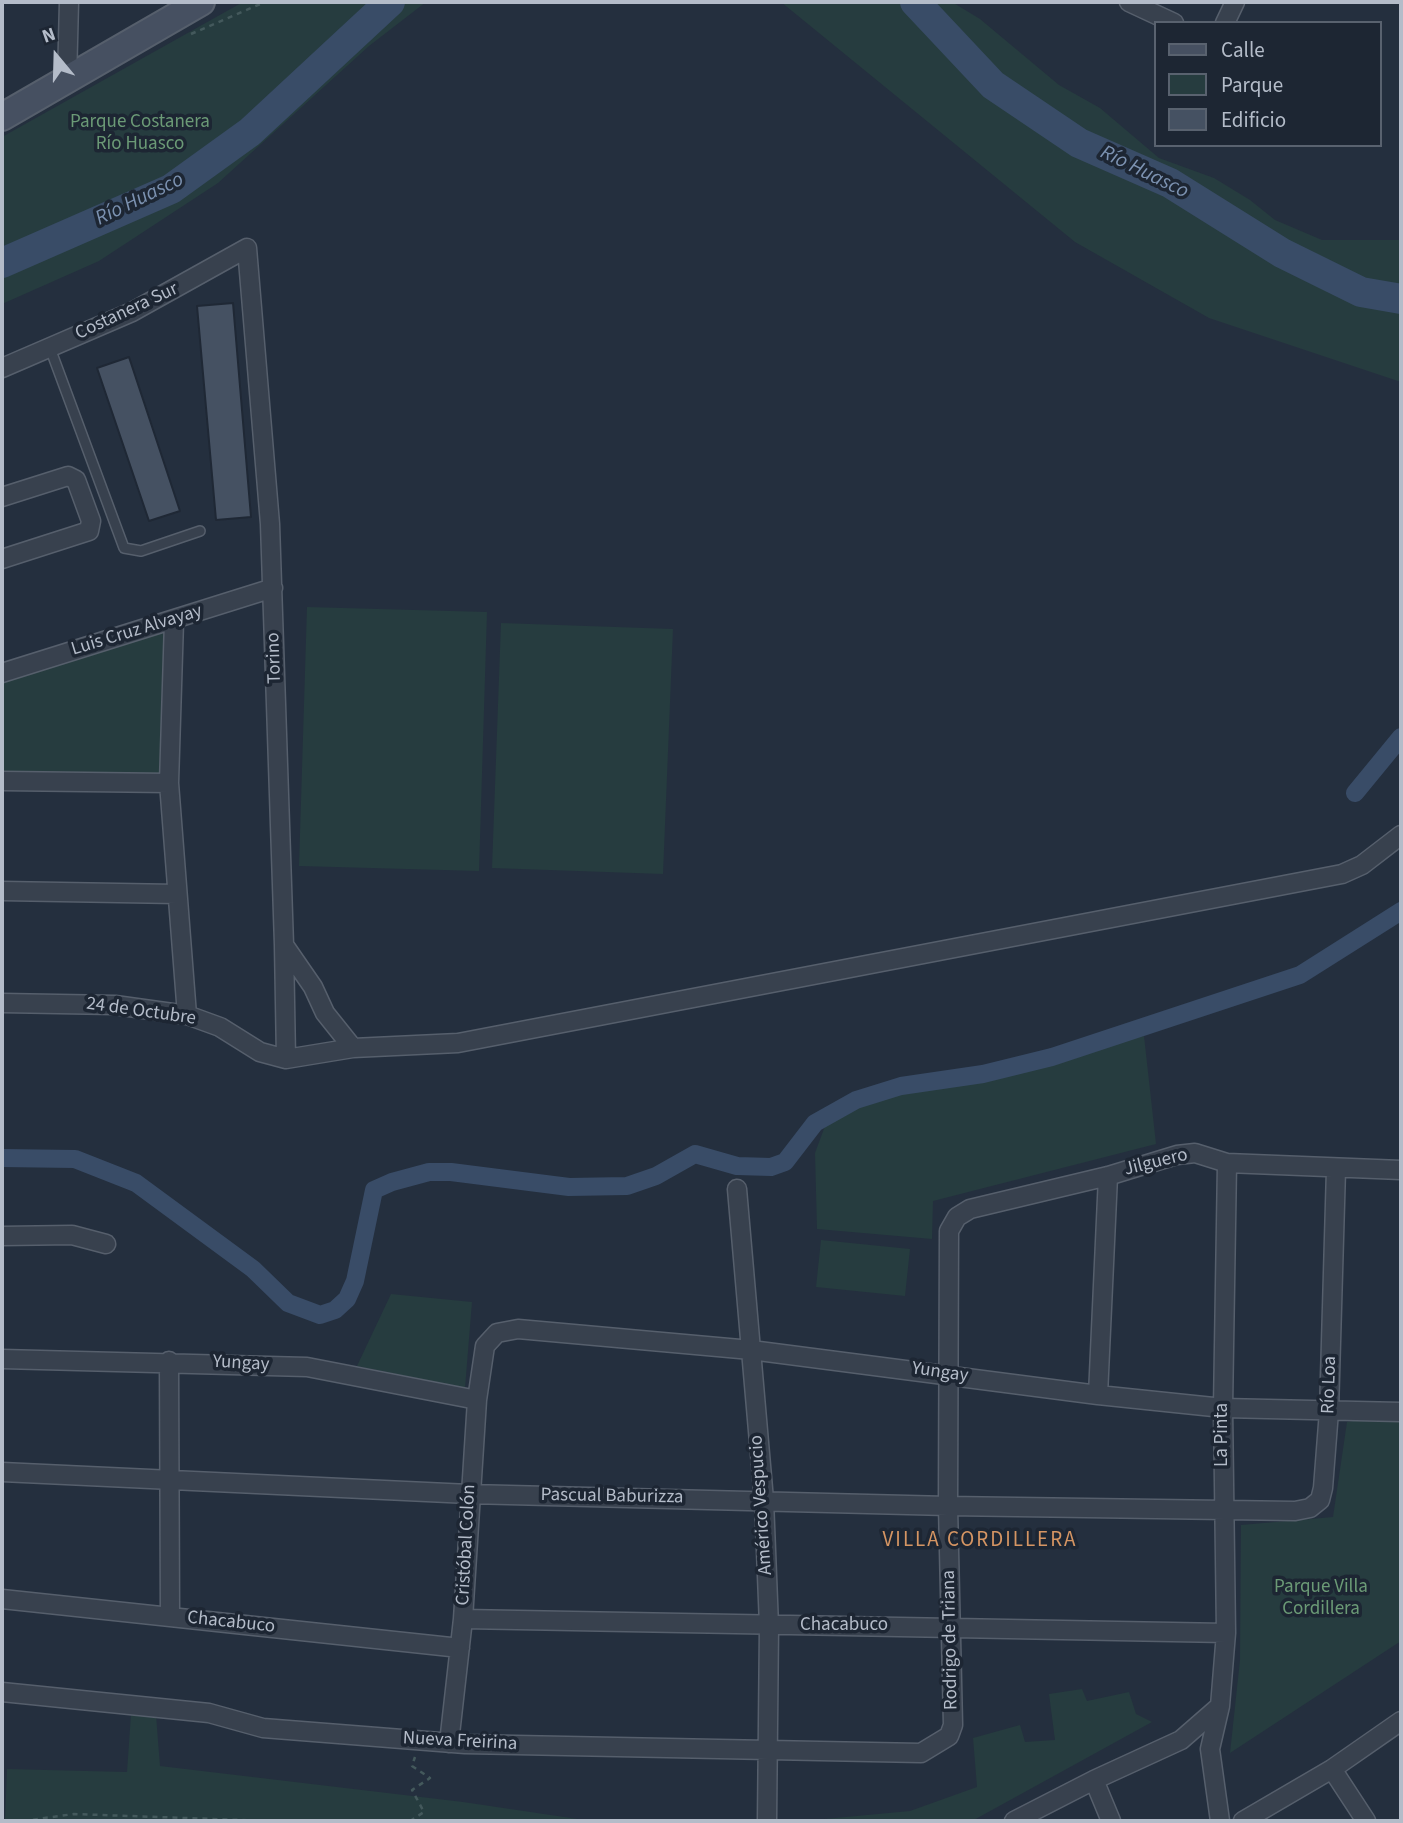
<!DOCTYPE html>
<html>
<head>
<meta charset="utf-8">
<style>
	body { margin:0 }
	#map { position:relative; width:1403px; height:1823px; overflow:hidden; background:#242f3e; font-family:"Source Sans 3",sans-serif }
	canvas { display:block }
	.frame { position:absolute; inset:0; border:4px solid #b4bcc9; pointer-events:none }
	.legend { position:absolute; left:1154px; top:21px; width:228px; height:126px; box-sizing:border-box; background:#1d2633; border:2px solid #59626f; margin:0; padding:9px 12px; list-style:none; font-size:21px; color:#b4bcc9 }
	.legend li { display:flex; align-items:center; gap:14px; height:35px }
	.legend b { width:35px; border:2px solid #59626f }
	.north { position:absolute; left:21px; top:21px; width:70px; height:70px; -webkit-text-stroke:5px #1d2633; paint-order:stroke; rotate:341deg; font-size:19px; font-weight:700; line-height:28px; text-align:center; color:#b4bcc9 }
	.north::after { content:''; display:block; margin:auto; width:24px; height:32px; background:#b4bcc9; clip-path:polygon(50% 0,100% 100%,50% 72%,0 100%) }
</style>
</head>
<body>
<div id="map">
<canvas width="1403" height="1823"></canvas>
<div class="frame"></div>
<ul class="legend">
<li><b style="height:9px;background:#465061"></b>Calle</li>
<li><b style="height:19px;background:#263c3f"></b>Parque</li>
<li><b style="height:19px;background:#455162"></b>Edificio</li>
</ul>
<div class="north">N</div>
</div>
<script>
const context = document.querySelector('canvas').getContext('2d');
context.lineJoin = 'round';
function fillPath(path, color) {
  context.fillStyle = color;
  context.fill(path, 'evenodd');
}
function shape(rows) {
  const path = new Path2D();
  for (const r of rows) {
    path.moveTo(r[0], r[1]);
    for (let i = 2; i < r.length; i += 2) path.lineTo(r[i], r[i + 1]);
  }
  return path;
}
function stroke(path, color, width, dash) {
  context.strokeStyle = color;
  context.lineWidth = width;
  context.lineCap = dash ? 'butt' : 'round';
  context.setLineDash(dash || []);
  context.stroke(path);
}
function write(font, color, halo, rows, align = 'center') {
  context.font = font + ' "Source Sans 3",sans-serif';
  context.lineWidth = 7;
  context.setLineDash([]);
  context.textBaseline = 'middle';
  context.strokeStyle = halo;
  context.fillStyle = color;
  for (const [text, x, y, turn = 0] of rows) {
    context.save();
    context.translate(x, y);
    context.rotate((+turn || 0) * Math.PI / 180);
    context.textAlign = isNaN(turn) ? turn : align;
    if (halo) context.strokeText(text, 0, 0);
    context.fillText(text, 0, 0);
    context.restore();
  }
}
const green = shape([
	[243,2,426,2,369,46,218,183,99,261,2,304,2,137],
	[781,2,952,2,980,19,1059,85,1100,108,1159,158,1214,178,1250,200,1275,220,1322,240,1401,240,1401,382,1209,318,1075,242],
	[307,607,487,612,479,871,299,866],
	[501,623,673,629,663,874,492,868],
	[171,624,167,781,2,778,2,675],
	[1144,1036,1156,1144,933,1201,932,1239,817,1229,815,1153,825,1126,882,1092],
	[821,1240,910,1249,905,1296,816,1287],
	[391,1294,472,1302,465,1388,357,1366],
	[1401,1413,1401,1641,1230,1753,1240,1660,1241,1525,1333,1517,1347,1422],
	[1082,1689,1087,1701,1129,1692,1136,1714,1152,1722,972,1821,803,1821,910,1811,977,1787,973,1738,1020,1725,1025,1742,1055,1740,1049,1694],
	[131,1714,156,1715,160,1766,463,1802,591,1821,5,1821,7,1769,127,1772]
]);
const canal = shape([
	[1355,793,1401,737],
	[2,1158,75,1159,136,1183,253,1269,288,1303,320,1315,335,1310,347,1299,355,1281,374,1190,392,1182,429,1172,451,1172,569,1187,627,1186,656,1176,695,1154,737,1166,771,1167,785,1162,815,1123,856,1100,901,1086,983,1074,1052,1057,1300,975,1401,911]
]);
const river = shape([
	[915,2,993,85,1079,143,1170,183,1282,253,1361,292,1401,299],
	[2,263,171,189,250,132,390,2]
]);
const building = shape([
	[233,303,251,517,216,520,197,306,233,303],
	[129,357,180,511,149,521,97,368,129,357]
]);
const path = shape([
	[191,34,265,2],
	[23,1821,74,1814,269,1821],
	[410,1821,424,1812,412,1790,430,1778,412,1766,415,1757]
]);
const service = shape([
	[50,348,124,548,141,551,200,531]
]);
const minor = shape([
	[1129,2,1174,23],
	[1225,23,1235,2],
	[67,80,69,2],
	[2,368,132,312,247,248,270,524,284,945,313,987,325,1013,353,1048],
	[2,497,68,476,76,480,91,521,89,531,2,559],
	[174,621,169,783,187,1015],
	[2,673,273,588],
	[2,781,169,783],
	[2,891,177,894],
	[284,945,286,1059],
	[2,1003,115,1005,187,1015,220,1027,260,1052,286,1059,353,1048,458,1043,1342,874,1362,865,1401,835],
	[737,1189,764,1500,769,1626,767,1821],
	[2,1236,72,1235,106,1244],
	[2,1359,307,1367,477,1400],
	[169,1361,170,1617],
	[1098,1395,1108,1176],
	[2,1472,469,1494,948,1506,1295,1511,1310,1508,1320,1500,1323,1488,1329,1411,1336,1169],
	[2,1599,460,1648],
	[463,1619,1226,1633],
	[2,1692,209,1713,263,1728,465,1744,921,1753,949,1736,953,1725,948,1506,949,1231,957,1217,970,1209,1108,1176,1177,1155,1195,1153,1227,1163,1401,1170],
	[449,1743,463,1619,477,1400,485,1346,497,1333,518,1329,751,1350,1098,1395,1223,1408,1401,1412],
	[1332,1769,1366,1821],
	[1094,1780,1111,1821],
	[1014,1821,1094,1780,1181,1740,1220,1706],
	[1220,1821,1210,1749,1220,1706,1226,1633,1223,1408,1227,1163],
	[1243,1821,1332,1769,1401,1721]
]);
const secondary = shape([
	[2,117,201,2]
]);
const parkNames = [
	["Parque Costanera",140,123],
	["Río Huasco",140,145],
	["Parque Villa",1321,1588],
	["Cordillera",1321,1610]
];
const streetNames = [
	["Costanera Sur",127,312,-25],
	["Luis Cruz Alvayay",137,631,-17],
	["Torino",275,658,-92],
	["24 de Octubre",141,1012,8],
	["Jilguero",1156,1163,-14],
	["Yungay",241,1364,3],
	["Yungay",940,1373,8],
	["Río Loa",1330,1385,-88],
	["La Pinta",1223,1435,-90],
	["Pascual Baburizza",612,1497,1],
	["Américo Vespucio",762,1505,-94],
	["Cristóbal Colón",467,1545,-87],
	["Chacabuco",231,1623,6],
	["Chacabuco",844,1626],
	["Rodrigo de Triana",951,1640,-91],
	["Nueva Freirina",460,1742,3]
];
const waterNames = [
	["Río Huasco",1144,173,26],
	["Río Huasco",140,200,-26]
];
const neighbourhoodNames = [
	["VILLA CORDILLERA",980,1541]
];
fillPath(green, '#263c3f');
stroke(canal, '#394c67', 18);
stroke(river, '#394c67', 30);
fillPath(building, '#455162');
stroke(building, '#1f2835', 2);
stroke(service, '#565f6c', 12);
stroke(minor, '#565f6c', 21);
stroke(secondary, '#565f6c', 30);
stroke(path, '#44595c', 2.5, [5, 5]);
stroke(service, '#38414e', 9);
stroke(minor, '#38414e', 18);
stroke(secondary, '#465061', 26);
write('19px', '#6b9a76', '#1d2633', parkNames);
write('19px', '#b4bcc9', '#1d2633', streetNames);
write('italic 21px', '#7c92b1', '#1d2633', waterNames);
context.letterSpacing = '2px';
write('21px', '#d59563', '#1d2633', neighbourhoodNames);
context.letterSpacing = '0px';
</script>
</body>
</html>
